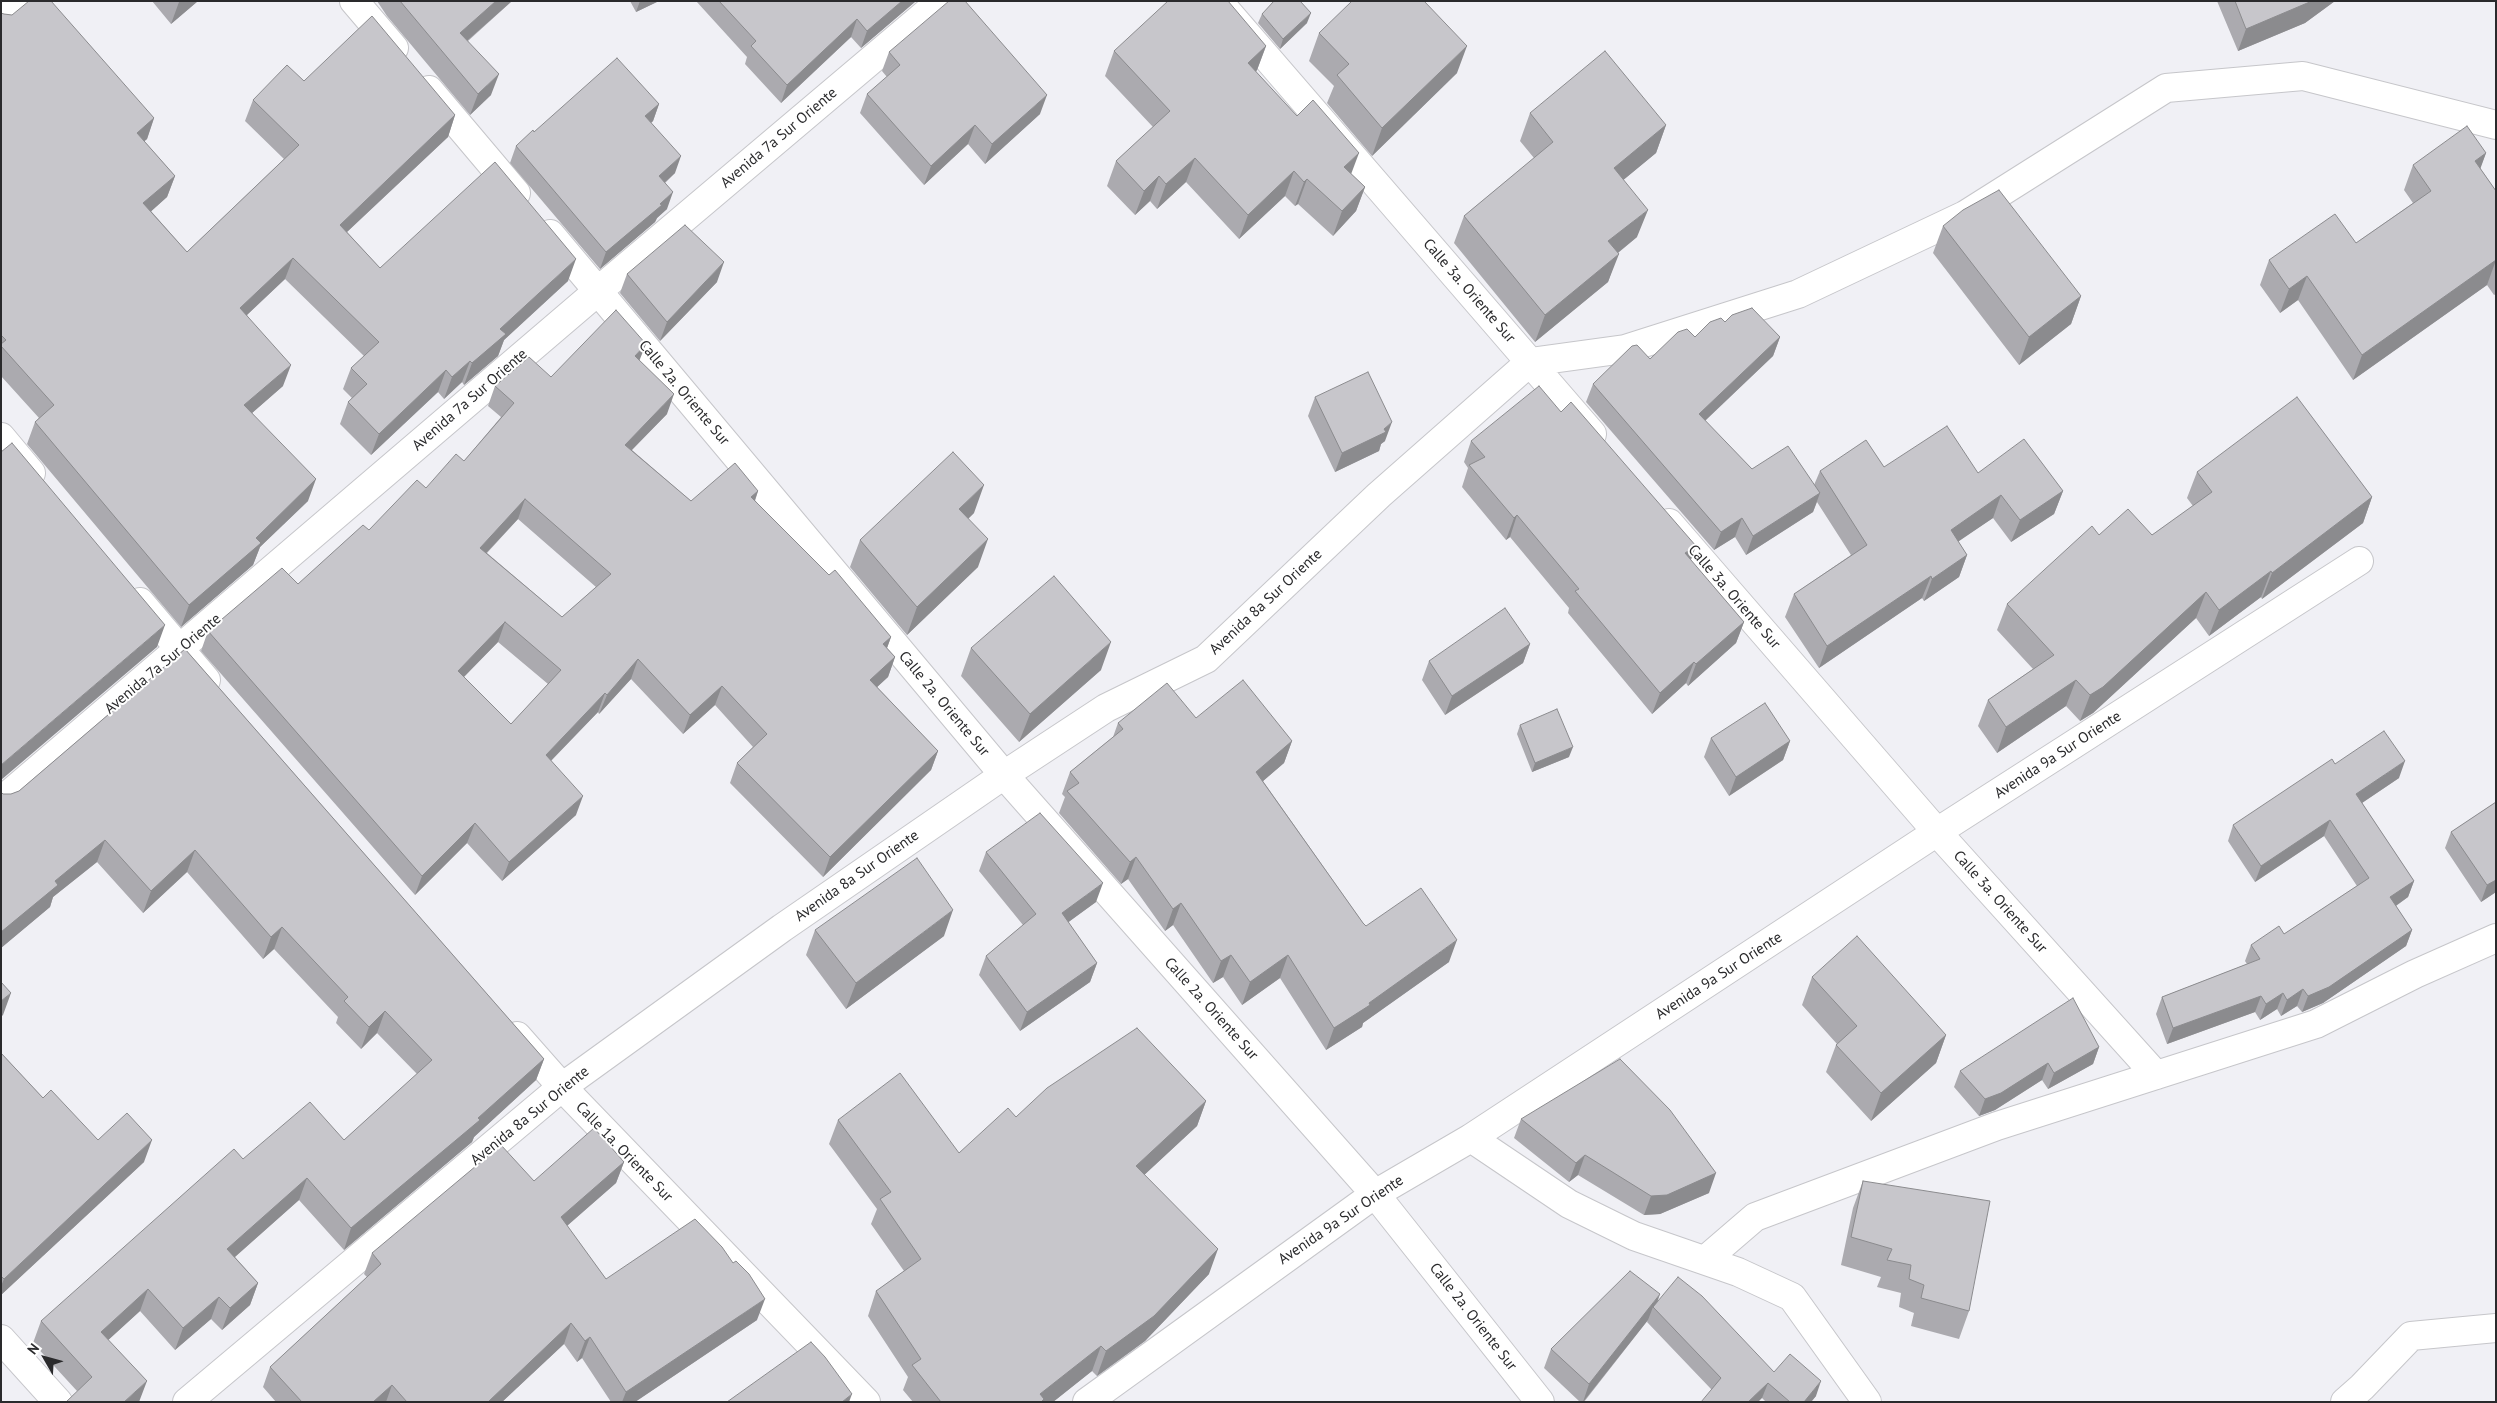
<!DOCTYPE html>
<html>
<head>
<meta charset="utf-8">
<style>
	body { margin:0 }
	#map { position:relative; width:2497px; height:1403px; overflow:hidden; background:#f0f0f5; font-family:"PT Sans",sans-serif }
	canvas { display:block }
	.frame { position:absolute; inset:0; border:2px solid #2a2a2c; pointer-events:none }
	.north { position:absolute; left:20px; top:1333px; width:50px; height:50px; -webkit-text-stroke:4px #fff; paint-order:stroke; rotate:308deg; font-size:14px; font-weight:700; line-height:20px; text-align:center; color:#2a2a2c }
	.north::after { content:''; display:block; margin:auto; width:18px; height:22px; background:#2a2a2c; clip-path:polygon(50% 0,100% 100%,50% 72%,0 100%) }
</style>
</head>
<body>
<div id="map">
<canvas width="2497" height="1403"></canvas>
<div class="frame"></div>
<div class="north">N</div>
</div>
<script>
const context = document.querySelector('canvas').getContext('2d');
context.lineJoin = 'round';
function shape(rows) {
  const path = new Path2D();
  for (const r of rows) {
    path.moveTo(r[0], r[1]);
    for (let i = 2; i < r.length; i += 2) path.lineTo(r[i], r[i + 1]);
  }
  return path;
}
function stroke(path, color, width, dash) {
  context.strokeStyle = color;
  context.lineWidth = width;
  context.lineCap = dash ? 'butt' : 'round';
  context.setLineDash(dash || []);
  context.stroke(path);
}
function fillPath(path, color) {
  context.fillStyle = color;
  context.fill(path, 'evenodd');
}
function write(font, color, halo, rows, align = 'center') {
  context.font = font + ' "PT Sans",sans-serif';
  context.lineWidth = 4;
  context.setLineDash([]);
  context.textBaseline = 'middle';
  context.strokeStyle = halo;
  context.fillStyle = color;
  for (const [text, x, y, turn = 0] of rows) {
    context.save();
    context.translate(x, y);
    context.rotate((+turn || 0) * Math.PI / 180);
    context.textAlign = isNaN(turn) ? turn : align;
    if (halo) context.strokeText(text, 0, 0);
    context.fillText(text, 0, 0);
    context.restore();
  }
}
const minor = shape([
	[354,1,394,48],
	[1218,1,1592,434],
	[1,21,24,1],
	[429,90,516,193],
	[550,234,1004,775,1375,1194,1540,1402],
	[1,437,31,473],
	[1669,523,1937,832,2156,1075],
	[140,602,206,680],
	[1,801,598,291,941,1],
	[517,1036,562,1087,866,1402],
	[1471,1138,1569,1204,1634,1236,1738,1272,1792,1297,1867,1402],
	[1705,1260,1755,1217,1997,1126,2316,1024,2415,974,2496,938],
	[1,1339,58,1402],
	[187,1402,562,1087,782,928,1004,775,1106,708,1206,659,1379,495,1530,362,1625,349,1798,294,1965,215,2166,88,2303,76,2496,125],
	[1087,1402,1375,1194,1471,1138,1937,832,2359,561],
	[2345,1402,2362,1387,2411,1336,2496,1328]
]);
const wall = shape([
	[152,1,198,1,171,24],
	[377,1,512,1,468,41,491,95,470,115,387,16],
	[630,1,659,1,636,12],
	[696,1,916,1,861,48,851,37,781,103,745,64,747,57],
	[2217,1,2335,1,2305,23,2238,51],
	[1,13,154,118,147,139,144,141,175,176,167,197,151,211,187,252,284,159,245,121,253,100,304,81,455,115,448,137,347,232,380,268,568,281,504,340,498,356,464,385,462,382,444,399,438,392,371,455,340,424,348,402,352,398,343,389,351,368,364,356,285,279,247,315,283,386,252,413,308,501,260,547,253,565,181,627,27,444,35,422,39,418,1,376],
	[1262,14,1307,23,1280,49,1258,23],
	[1319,33,1457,73,1372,156,1327,103,1334,86,1309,61],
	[1266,46,1257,70,1256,72,1351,174,1365,187,1356,211,1333,236,1298,204,1295,206,1285,196,1239,239,1186,182,1157,209,1150,201,1135,215,1107,186,1116,161,1153,127,1105,76,1114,51],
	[889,52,1040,114,985,164,968,144,924,185,860,113,867,94,887,77,882,71],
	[659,104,653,121,651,123,675,173,665,183,667,209,657,218,655,222,600,269,510,163,516,146],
	[1530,113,1666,125,1656,153,1623,180,1637,237,1618,253,1608,282,1535,342,1454,243,1464,216,1534,158,1520,141],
	[2486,153,2480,168,2496,191,2496,294,2494,295,2487,285,2353,380,2298,300,2280,313,2260,285,2269,260,2356,243,2413,203,2404,190,2413,165],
	[1943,226,2081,296,2071,324,2019,365,1933,253],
	[627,274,717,282,660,341,620,293],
	[1725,322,1780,337,1773,356,1705,421,1752,469,1814,485,1820,471,1884,467,1978,473,2063,491,2054,514,2011,542,1993,518,1958,541,1967,555,1959,577,1924,601,1922,598,1819,668,1785,617,1794,594,1851,555,1817,502,1813,512,1746,555,1735,537,1714,550,1586,402,1593,384,1650,359],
	[640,361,667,414,632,450,691,501,758,491,755,501,891,637,887,648,895,657,888,677,877,687,938,751,931,770,823,877,730,783,737,763,753,747,715,705,683,734,631,679,599,714,598,712,551,761,576,815,502,881,467,843,415,895,201,651,208,631,298,584,426,488,464,461,501,417,488,406,495,386],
	[518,519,596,587,562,617,487,553],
	[498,642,548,684,511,724,464,677],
	[1315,397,1385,441,1381,444,1379,451,1335,472,1308,416],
	[1561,412,1744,622,1736,643,1688,686,1686,683,1652,714,1568,613,1569,608,1510,537,1506,540,1462,487,1468,468,1464,462,1471,441],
	[2197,472,2372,497,2363,523,2262,599,2261,597,2209,636,2196,618,2093,713,2080,721,2066,706,1997,753,1978,726,1988,700,2033,669,1997,630,2007,604,2099,535,2152,535,2193,506,2187,498],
	[974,513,968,519,978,567,907,635,850,567,860,540],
	[1530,644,1523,663,1445,715,1422,680,1429,661],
	[971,648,1101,670,1019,742,961,676],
	[185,649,544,1059,536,1080,474,1137,472,1142,344,1250,299,1200,235,1257,258,1283,250,1305,222,1330,211,1319,175,1350,140,1311,108,1340,147,1381,77,1391,33,1343,41,1321,243,1159,344,1140,417,1074,377,1033,361,1049,336,1023,338,1017,274,949,263,959,187,872,143,913,97,862,53,897,50,907,1,948,1,792,3,794,11,794,19,791],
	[1196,718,1292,741,1284,763,1263,781,1363,923,1366,926,1449,962,1363,1023,1362,1027,1326,1050,1280,978,1242,1005,1223,977,1213,983,1173,925,1165,931,1128,879,1121,884,1059,813,1065,797,1062,794,1070,772,1113,737,1118,723],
	[1520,725,1569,757,1532,772,1517,734],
	[1711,738,1790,741,1783,760,1729,796,1704,757],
	[2335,764,2399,778,2362,803,2414,881,2408,897,2396,906,2412,930,2406,946,2323,1003,2302,1012,2297,1006,2281,1016,2277,1009,2260,1020,2255,1012,2167,1044,2156,1014,2162,997,2247,964,2245,961,2251,945,2284,934,2357,886,2324,836,2255,882,2228,841,2233,825],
	[2496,802,2496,892,2481,902,2445,848,2451,832],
	[986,852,1096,902,1068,922,1097,963,1090,982,1020,1031,979,975,986,956,1023,925,979,871],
	[815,930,944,936,846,1009,806,955],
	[1812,977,1946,1035,1936,1063,1871,1121,1826,1072,1836,1045,1837,1044,1802,1005],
	[2099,1047,2093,1064,2048,1089,2042,1080,1995,1110,1979,1116,1954,1087,1960,1071],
	[1,1053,43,1098,98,1140,144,1162,1,1295],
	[1206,1101,1197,1126,1144,1175,1209,1274,1145,1341,1097,1376,1092,1371,1053,1402,913,1402,903,1390,908,1377,868,1316,876,1291,904,1271,871,1224,877,1209,829,1144,838,1120,959,1153,1016,1117],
	[1521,1119,1709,1193,1660,1214,1644,1215,1578,1175,1569,1182,1514,1138],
	[624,1162,616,1183,567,1226,606,1279,757,1320,635,1402,611,1402,582,1358,577,1362,564,1344,502,1402,276,1402,263,1387,270,1367,367,1277,364,1274,372,1253,534,1181],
	[1863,1181,1969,1311,1959,1339,1911,1326,1914,1313,1899,1307,1901,1293,1877,1287,1881,1277,1841,1265,1853,1208],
	[1658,1301,1774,1372,1816,1396,1811,1402,1766,1402,1762,1398,1711,1389,1647,1322,1648,1320,1584,1402,1580,1402,1544,1368,1551,1349]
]);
const shadedWall = shape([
	[180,1,198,1,171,24,179,2],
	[496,1,512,1,452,54,460,33],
	[640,1,659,1,636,12],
	[902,1,916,1,861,48,867,31],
	[2312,1,2335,1,2305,23,2238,51,2246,29],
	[1311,13,1307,23,1280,49,1283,39],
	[857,19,851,37,781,103,787,85],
	[1266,46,1257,70,1239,88,1248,63],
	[1467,46,1457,73,1372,156,1382,128],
	[499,74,491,95,470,115,478,94],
	[1047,95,1040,114,985,164,992,144],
	[659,104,653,121,639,134,645,116],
	[455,115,448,137,332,246,340,225],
	[154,118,147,139,129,155,137,133],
	[975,125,968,144,924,185,931,166],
	[1666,125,1656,153,1604,196,1614,168],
	[1359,153,1350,177,1344,167],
	[2486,153,2477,178,2475,161],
	[681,156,675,173,653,193,659,176],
	[1195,158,1186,182,1157,209,1166,184],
	[1294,171,1285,196,1239,239,1248,215],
	[175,176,167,197,136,225,143,203],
	[1159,176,1150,201,1135,215,1144,191],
	[1307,179,1298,204,1295,206,1304,182],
	[1365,187,1356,211,1333,236,1342,211],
	[673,192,667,209,657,218,655,222,600,269,606,252],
	[1648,210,1637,237,1598,269,1608,241],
	[1619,254,1608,282,1535,342,1545,315],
	[293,258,285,279,232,329,240,308],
	[576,259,568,281,504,340,498,356,464,385,472,363,500,329],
	[2496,260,2487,285,2353,380,2362,355],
	[724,262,717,282,660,341,667,322],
	[2307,276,2298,300,2280,313,2289,289],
	[2081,296,2071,324,2019,365,2029,337],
	[1780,337,1773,356,1692,433,1699,414],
	[646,344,638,364,635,356],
	[470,361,462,382,444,399,452,377],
	[291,365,283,386,236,427,244,405],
	[446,370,438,392,371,455,379,434],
	[674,394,667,414,618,464,625,445],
	[1392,422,1385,441,1381,444,1379,451,1335,472,1342,453,1384,429],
	[316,479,308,501,260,547,253,565,181,627,189,605,256,538],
	[984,485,974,513,949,537,959,509],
	[758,491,751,511,751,497],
	[2063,491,2054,514,2011,542,2020,520],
	[1820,493,1813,512,1746,555,1753,536],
	[2001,495,1993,518,1943,552,1951,530],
	[2372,497,2363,523,2262,599,2272,573],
	[525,499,518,519,473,567,480,548],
	[1517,515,1510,537,1506,540,1514,518],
	[1742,518,1735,537,1714,550,1721,532],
	[988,539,978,567,907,635,917,607],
	[1696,546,1688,568,1685,553],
	[1967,555,1959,577,1924,601,1932,579],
	[2271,571,2261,597,2209,636,2219,610],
	[1931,576,1922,598,1819,668,1827,646],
	[2206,592,2196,618,2093,713,2080,721,2090,695],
	[505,622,498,642,451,690,458,671],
	[1744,622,1736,643,1688,686,1696,664],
	[165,625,157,647,1,780,1,765],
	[891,637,884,656,883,644],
	[1111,642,1101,670,1019,742,1030,714],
	[1530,644,1523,663,1445,715,1452,696],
	[895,657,888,677,863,700,870,680],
	[638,659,631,679,599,714,607,695],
	[1694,662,1686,683,1652,714,1660,693],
	[2076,680,2066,706,1997,753,2006,727],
	[722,686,715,705,683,734,690,715],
	[605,693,598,712,538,774,546,755],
	[1292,741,1284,763,1248,794,1256,772],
	[1790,741,1783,760,1729,796,1736,777],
	[1573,747,1569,757,1532,772,1535,763],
	[938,751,931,770,823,877,830,857],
	[2405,761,2399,778,2350,811,2356,794],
	[583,796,576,815,502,881,509,862],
	[2330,820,2324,836,2255,882,2261,866],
	[475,823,467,843,415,895,422,876],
	[105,840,97,862,53,897,50,907,1,948,1,932,55,881],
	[195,850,187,872,143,913,151,891],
	[1136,857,1128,879,1121,884,1130,862],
	[2496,880,2496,892,2481,902,2487,885],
	[2414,881,2408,897,2384,914,2390,897],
	[1103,883,1096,902,1055,932,1062,913],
	[1181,903,1173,925,1165,931,1173,909],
	[953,910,944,936,846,1009,856,983],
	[282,927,274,949,263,959,271,937],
	[2412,930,2406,946,2323,1003,2302,1012,2308,996],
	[1457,940,1449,962,1363,1023,1362,1027,1326,1050,1334,1028],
	[1231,955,1223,977,1213,983,1221,961],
	[1288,955,1280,978,1242,1005,1250,982],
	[1097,963,1090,982,1020,1031,1027,1012],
	[2303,989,2297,1006,2281,1016,2287,1000],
	[11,993,3,1015,1,1017,1,1001],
	[2283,993,2277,1009,2260,1020,2266,1004],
	[2261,996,2255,1012,2167,1044,2173,1028],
	[385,1011,377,1033,361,1049,369,1027],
	[1946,1035,1936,1063,1871,1121,1881,1093],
	[2099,1047,2093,1064,2048,1089,2054,1073],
	[544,1059,536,1080,474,1137,472,1142,344,1250,351,1228,478,1118],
	[2048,1063,2042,1080,1995,1110,1979,1116,1985,1099],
	[1206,1101,1197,1126,1127,1191,1136,1166],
	[152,1140,144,1162,1,1295,1,1286,4,1279],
	[1585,1155,1578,1175,1569,1182,1576,1163],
	[624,1162,616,1183,553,1238,561,1217],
	[1716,1173,1709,1193,1660,1214,1644,1215,1651,1196],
	[307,1178,299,1200,219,1271,227,1249],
	[1218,1249,1209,1274,1145,1341,1097,1376,1106,1351],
	[258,1283,250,1305,222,1330,230,1308],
	[148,1289,140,1311,93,1354,101,1332],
	[1660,1294,1655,1309,1653,1307,1648,1320,1583,1402,1589,1384],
	[219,1297,211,1319,175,1350,183,1328],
	[765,1299,757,1320,635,1402,622,1402,626,1392],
	[571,1323,564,1344,502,1402,488,1402],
	[590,1337,582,1358,577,1362,585,1341],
	[1101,1346,1092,1371,1053,1402,1038,1402,1040,1394],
	[147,1381,139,1402,124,1402],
	[1821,1381,1816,1396,1811,1402,1804,1402],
	[1768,1383,1762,1398,1758,1402,1748,1402],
	[392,1385,386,1402,373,1402],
	[852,1394,849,1402,842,1402]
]);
const building = shape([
	[29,1,51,1,154,118,137,133,175,176,143,203,187,252,299,145,253,100,287,65,304,81,372,16,455,115,340,225,380,268,495,162,576,259,500,329,506,334,472,363,470,361,452,377,446,370,379,434,348,402,367,384,351,368,379,342,293,258,240,308,291,365,244,405,316,479,256,538,261,543,189,605,35,422,54,405,1,346,1,344,6,340,1,335,1,13,4,14,12,15,29,1],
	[400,1,496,1,460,33,499,74,478,94,400,1],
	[719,1,902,1,867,31,857,19,787,85,751,46,756,41,719,1],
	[949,1,965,1,1047,95,992,144,975,125,931,166,867,94,900,65,889,52,949,1],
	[1168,1,1228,1,1266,46,1248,63,1297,116,1313,100,1359,153,1344,167,1365,187,1342,211,1307,179,1304,182,1294,171,1248,215,1195,158,1166,184,1159,176,1144,191,1116,161,1170,111,1114,51,1168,1],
	[1274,1,1300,1,1311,13,1283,39,1262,14,1274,1],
	[1352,1,1424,1,1467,46,1382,128,1337,75,1349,64,1319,33,1352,1],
	[2235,1,2312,1,2246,29,2235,1],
	[1605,51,1666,125,1614,168,1648,210,1608,241,1619,254,1545,315,1464,216,1553,142,1530,113,1605,51],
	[617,58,659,104,645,116,681,156,659,176,673,192,660,204,662,205,606,252,516,146,533,130,534,132,617,58],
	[2467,126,2486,153,2475,161,2496,191,2496,260,2362,355,2307,276,2289,289,2269,260,2335,214,2356,243,2431,191,2413,165,2467,126],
	[1999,190,2081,296,2029,337,1943,226,1963,210,1999,190],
	[685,225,724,262,667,322,627,274,685,225],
	[1752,308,1780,337,1699,414,1752,469,1788,446,1820,493,1753,536,1742,518,1721,532,1593,384,1632,346,1637,345,1650,359,1678,332,1687,329,1695,337,1710,322,1721,318,1725,322,1732,315,1752,308],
	[616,310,646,344,635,356,674,394,625,445,691,501,735,463,758,491,751,497,829,575,835,570,891,637,883,644,895,657,870,680,938,751,830,857,737,763,767,734,722,686,690,715,638,659,607,695,605,693,546,755,583,796,509,862,475,823,422,876,208,631,282,568,298,584,363,525,369,530,417,480,426,488,456,454,464,461,514,403,495,386,529,357,551,377,616,310],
	[525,499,611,574,562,617,480,548,525,499],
	[505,622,561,670,511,724,458,671,505,622],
	[1368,372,1392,422,1384,429,1386,432,1342,453,1315,397,1368,372],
	[1539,386,1561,412,1571,402,1696,546,1685,553,1744,622,1696,664,1694,662,1660,693,1575,591,1579,589,1517,515,1514,518,1469,465,1485,457,1471,441,1539,386],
	[2297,397,2372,497,2272,573,2271,571,2219,610,2206,592,2103,687,2090,695,2076,680,2006,727,1988,700,2054,655,2007,604,2092,526,2099,535,2128,509,2152,535,2212,492,2197,472,2297,397],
	[1947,426,1978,473,2024,439,2063,491,2020,520,2001,495,1951,530,1967,555,1932,579,1931,576,1827,646,1794,594,1867,545,1820,471,1866,440,1884,467,1947,426],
	[12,443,165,625,1,765,1,452,12,443],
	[953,452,984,485,959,509,988,539,917,607,860,540,953,452],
	[1054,576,1111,642,1030,714,971,648,1054,576],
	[1505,608,1530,644,1452,696,1429,661,1505,608],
	[185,649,544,1059,478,1118,480,1120,351,1228,307,1178,227,1249,258,1283,230,1308,219,1297,183,1328,148,1289,101,1332,147,1381,124,1402,66,1402,92,1377,41,1321,234,1149,243,1159,310,1102,344,1140,432,1060,385,1011,369,1027,344,1001,348,997,282,927,271,937,195,850,151,891,105,840,55,881,58,885,1,932,1,792,3,794,11,794,19,791,185,649],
	[1243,680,1292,741,1256,772,1363,923,1366,926,1421,888,1457,940,1369,1003,1370,1005,1334,1028,1288,955,1250,982,1231,955,1221,961,1181,903,1173,909,1136,857,1130,862,1067,791,1079,783,1070,772,1123,729,1118,723,1167,683,1196,718,1243,680],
	[1765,703,1790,741,1736,777,1711,738,1765,703],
	[1557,709,1573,747,1535,763,1520,725,1557,709],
	[2384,731,2405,761,2356,794,2414,881,2390,897,2412,930,2329,987,2308,996,2303,989,2287,1000,2283,993,2266,1004,2261,996,2173,1028,2162,997,2260,959,2251,945,2279,926,2284,934,2369,878,2330,820,2261,866,2233,825,2332,759,2335,764,2384,731],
	[2496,802,2496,880,2487,885,2451,832,2496,802],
	[1040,813,1103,883,1062,913,1097,963,1027,1012,986,956,1036,914,986,852,1040,813],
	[917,858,953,910,856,983,815,930,917,858],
	[1857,936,1946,1035,1881,1093,1836,1045,1857,1026,1812,977,1857,936],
	[1,982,11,993,1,1001,1,982],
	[2073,998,2099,1047,2054,1073,2048,1063,2001,1093,1985,1099,1960,1071,2073,998],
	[1137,1028,1206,1101,1136,1166,1218,1249,1154,1316,1106,1351,1101,1346,1040,1394,1044,1399,1041,1402,941,1402,912,1365,921,1359,876,1291,921,1259,880,1199,891,1192,838,1120,900,1073,959,1153,1008,1108,1016,1117,1047,1088,1137,1028],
	[1,1053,43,1098,51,1090,98,1140,127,1113,152,1140,4,1279,1,1276,1,1053],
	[1620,1059,1670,1110,1716,1173,1667,1195,1651,1196,1585,1155,1576,1163,1521,1119,1620,1059],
	[594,1128,624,1162,561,1217,606,1279,695,1219,722,1247,733,1263,736,1261,749,1274,765,1299,626,1392,590,1337,585,1341,571,1323,488,1402,407,1402,392,1385,373,1402,302,1402,270,1367,381,1264,372,1253,501,1145,534,1181,594,1128],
	[1863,1181,1990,1201,1969,1311,1921,1298,1924,1285,1909,1279,1911,1265,1887,1260,1892,1249,1851,1237,1863,1181],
	[1630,1271,1660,1294,1589,1384,1551,1349,1630,1271],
	[1678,1277,1702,1296,1774,1372,1790,1354,1821,1381,1804,1402,1790,1402,1768,1383,1748,1402,1701,1402,1721,1378,1653,1307,1678,1277],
	[811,1342,825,1357,852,1394,842,1402,727,1402,811,1342]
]);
const streetNames = [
	["Avenida 7a Sur Oriente",779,138,-40],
	["Calle 3a. Oriente Sur",1469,291,49],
	["Calle 2a. Oriente Sur",684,393,50],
	["Avenida 7a Sur Oriente",470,400,-41],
	["Calle 3a. Oriente Sur",1734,597,49],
	["Avenida 8a Sur Oriente",1266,602,-43],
	["Avenida 7a Sur Oriente",163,664,-40],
	["Calle 2a. Oriente Sur",944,704,50],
	["Avenida 9a Sur Oriente",2058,755,-33],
	["Avenida 8a Sur Oriente",857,876,-35],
	["Calle 3a. Oriente Sur",2000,902,48],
	["Avenida 9a Sur Oriente",1719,976,-33],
	["Calle 2a. Oriente Sur",1211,1009,48],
	["Avenida 8a Sur Oriente",530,1116,-39],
	["Calle 1a. Oriente Sur",624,1152,46],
	["Avenida 9a Sur Oriente",1341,1220,-34],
	["Calle 2a. Oriente Sur",1473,1317,52]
];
stroke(minor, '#c6c6ca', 30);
stroke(minor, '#fff', 28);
fillPath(wall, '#abaaaf');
fillPath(shadedWall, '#8b8b8e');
fillPath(building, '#c7c6cb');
stroke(building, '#8b8b8e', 1);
write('15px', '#2a2a2c', '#fff', streetNames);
</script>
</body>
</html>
